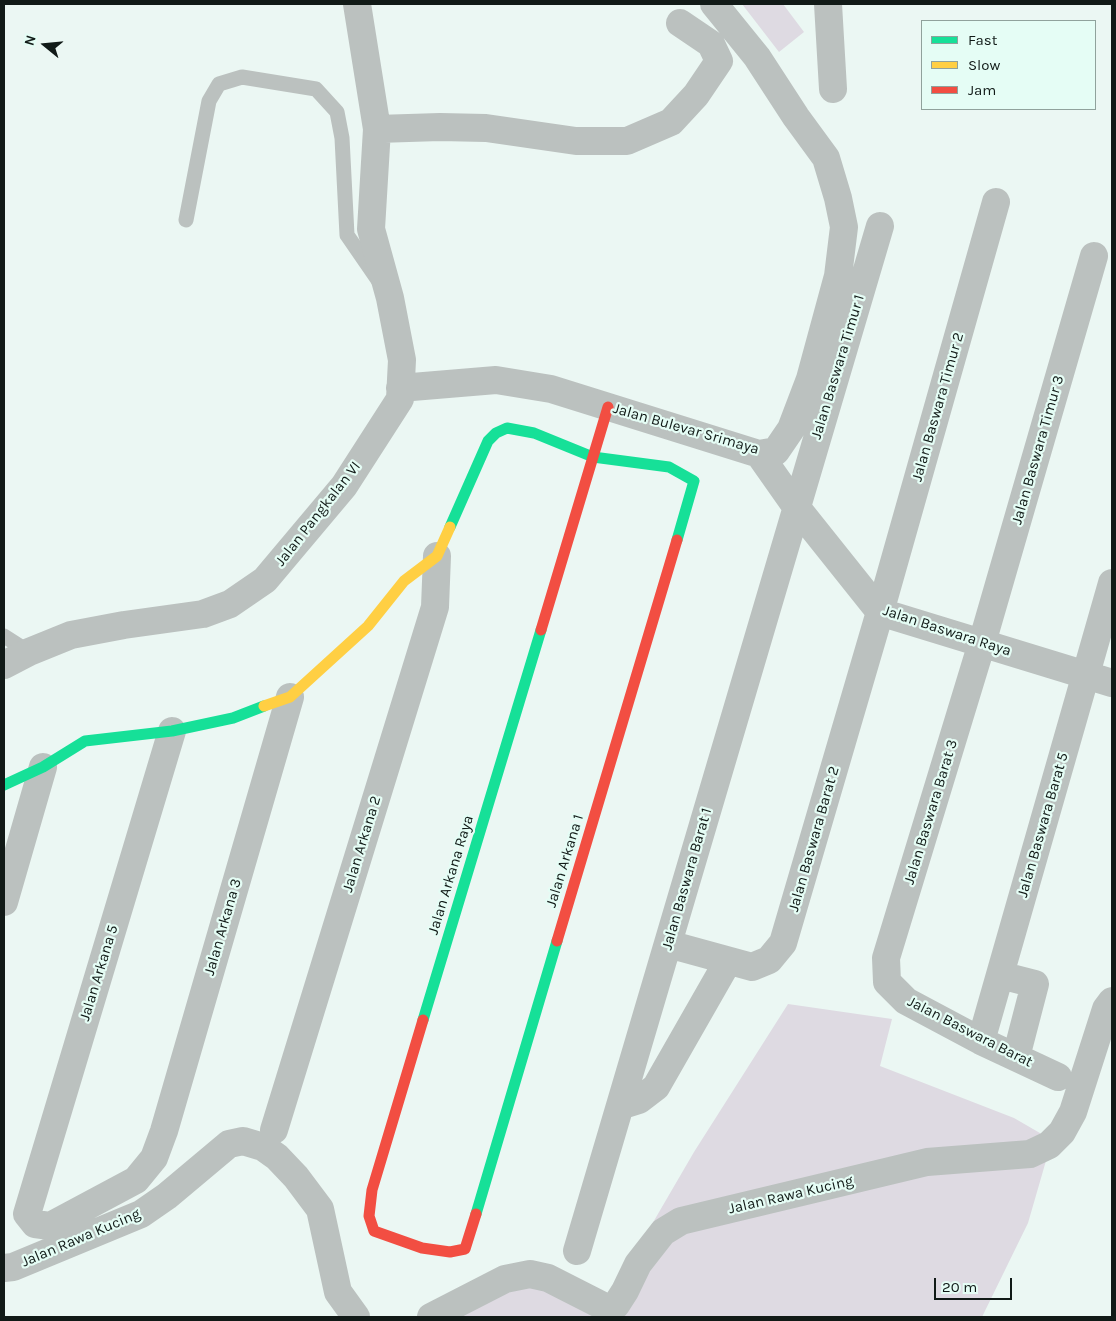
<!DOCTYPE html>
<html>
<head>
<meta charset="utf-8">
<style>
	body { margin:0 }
	#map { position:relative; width:1116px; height:1321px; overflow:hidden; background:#ebf7f3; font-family:Karla,sans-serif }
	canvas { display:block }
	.frame { position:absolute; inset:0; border:5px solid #111a17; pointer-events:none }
	.legend { position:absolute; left:921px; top:20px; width:175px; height:90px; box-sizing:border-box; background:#e5fdf5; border:1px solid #90a29c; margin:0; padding:6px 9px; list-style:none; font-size:15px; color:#111a17 }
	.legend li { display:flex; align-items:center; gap:10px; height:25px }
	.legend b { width:25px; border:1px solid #90a29c }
	.north { position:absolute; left:20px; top:20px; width:50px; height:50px; -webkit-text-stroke:4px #e5fdf5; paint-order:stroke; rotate:287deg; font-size:14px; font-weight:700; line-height:20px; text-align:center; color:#111a17 }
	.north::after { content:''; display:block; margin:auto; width:18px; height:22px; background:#111a17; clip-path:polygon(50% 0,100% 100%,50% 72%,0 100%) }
	.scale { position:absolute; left:934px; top:1278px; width:78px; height:22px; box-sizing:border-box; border:2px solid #111a17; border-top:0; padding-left:6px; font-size:15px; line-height:18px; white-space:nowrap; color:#111a17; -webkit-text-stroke:4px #e5fdf5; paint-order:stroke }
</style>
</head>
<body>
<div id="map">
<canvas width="1116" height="1321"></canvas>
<div class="frame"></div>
<ul class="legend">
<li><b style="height:6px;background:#16e098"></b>Fast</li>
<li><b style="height:6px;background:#ffcf43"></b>Slow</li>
<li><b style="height:6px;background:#f24e42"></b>Jam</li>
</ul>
<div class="north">N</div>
<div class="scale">20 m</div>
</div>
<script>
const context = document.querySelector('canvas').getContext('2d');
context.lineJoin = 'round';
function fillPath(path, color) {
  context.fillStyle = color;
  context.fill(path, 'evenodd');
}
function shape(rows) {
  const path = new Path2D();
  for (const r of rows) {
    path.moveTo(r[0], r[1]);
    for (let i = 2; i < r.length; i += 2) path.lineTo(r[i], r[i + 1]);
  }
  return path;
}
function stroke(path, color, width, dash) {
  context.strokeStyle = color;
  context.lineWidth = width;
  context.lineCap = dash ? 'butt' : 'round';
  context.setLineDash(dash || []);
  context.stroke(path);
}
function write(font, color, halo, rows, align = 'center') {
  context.font = font + ' Karla,sans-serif';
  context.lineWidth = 4.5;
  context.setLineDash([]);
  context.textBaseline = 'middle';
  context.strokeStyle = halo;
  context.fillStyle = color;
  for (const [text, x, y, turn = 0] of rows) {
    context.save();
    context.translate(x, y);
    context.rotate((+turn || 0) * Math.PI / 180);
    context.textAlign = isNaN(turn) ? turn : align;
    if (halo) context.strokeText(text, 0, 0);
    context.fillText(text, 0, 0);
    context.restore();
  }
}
const green = shape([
	[742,4,783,4,804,32,779,52],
	[788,1004,892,1019,880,1066,1014,1118,1052,1140,1028,1223,982,1317,417,1317,432,1312,515,1267,609,1298,694,1152]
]);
const lane = shape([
	[186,220,209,101,219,84,242,77,316,89,337,112,342,138,347,235,378,280],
	[4,636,29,652]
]);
const street = shape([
	[828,4,833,89],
	[377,129,440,127,486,128,576,141,627,141,671,122,696,95,719,61,711,44,680,23],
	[400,388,496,380,551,389,759,454,776,451,791,429,810,379,838,276,844,227,838,198,826,158,796,117,757,57,714,4],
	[759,454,797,508,880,612,1112,683],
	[4,665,29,652,71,635,124,625,203,614,230,604,265,580,344,486,400,399,402,360,390,298,371,229,377,129,357,4],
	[172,731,27,1214,35,1224,50,1226,136,1180,154,1158,164,1131,290,697],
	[4,902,43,767],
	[668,944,752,967,769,960,783,943,880,612,996,202],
	[1000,975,1035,984,1016,1057],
	[981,1041,1112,583],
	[1058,1077,981,1041,906,1001,887,982,886,958,982,643,1094,256],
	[620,1106,639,1100,656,1087,728,961],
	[274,1130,435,607,437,556],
	[577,1251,880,226],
	[4,1268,13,1267,141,1214,167,1196,229,1144,243,1141,263,1147,277,1157,296,1177,320,1209,338,1292,356,1317],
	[431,1317,505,1279,530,1274,548,1278,605,1307,616,1305,625,1291,638,1264,663,1232,681,1221,927,1162,1030,1154,1049,1145,1062,1132,1073,1112,1106,1009,1112,1001]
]);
const fast = shape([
	[450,527,488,441,496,433,507,428,534,433,593,457,669,467,694,481,677,540],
	[4,785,43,767,85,741,172,731,233,718,264,706],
	[423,1020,541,630],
	[476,1214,557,941]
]);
const slow = shape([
	[264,706,290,697,368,626,404,581,437,556,450,527]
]);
const jam = shape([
	[541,630,608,407],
	[557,941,677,540],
	[423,1020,372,1190,369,1216,374,1231,422,1248,450,1252,465,1249,476,1214]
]);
const streetNames = [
	["Jalan Baswara Timur 1",838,367,-73],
	["Jalan Baswara Timur 2",938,407,-74],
	["Jalan Bulevar Srimaya",686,429,16],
	["Jalan Baswara Timur 3",1038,450,-74],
	["Jalan Pangkalan VI",318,514,-52],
	["Jalan Baswara Raya",947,631,18],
	["Jalan Baswara Barat 3",931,812,-73],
	["Jalan Baswara Barat 5",1043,825,-74],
	["Jalan Baswara Barat 2",814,839,-74],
	["Jalan Arkana 2",362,844,-73],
	["Jalan Arkana 1",565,861,-73],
	["Jalan Arkana Raya",451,875,-73],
	["Jalan Baswara Barat 1",687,879,-74],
	["Jalan Arkana 3",223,927,-74],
	["Jalan Arkana 5",99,973,-73],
	["Jalan Baswara Barat",970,1032,27],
	["Jalan Rawa Kucing",791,1195,-13],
	["Jalan Rawa Kucing",81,1238,-23]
];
fillPath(green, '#dedae2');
stroke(lane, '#bbc1bf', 15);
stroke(street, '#bbc1bf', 28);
stroke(fast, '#16e098', 11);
stroke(slow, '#ffcf43', 11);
stroke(jam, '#f24e42', 11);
write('15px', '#111a17', '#e5fdf5', streetNames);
</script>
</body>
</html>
